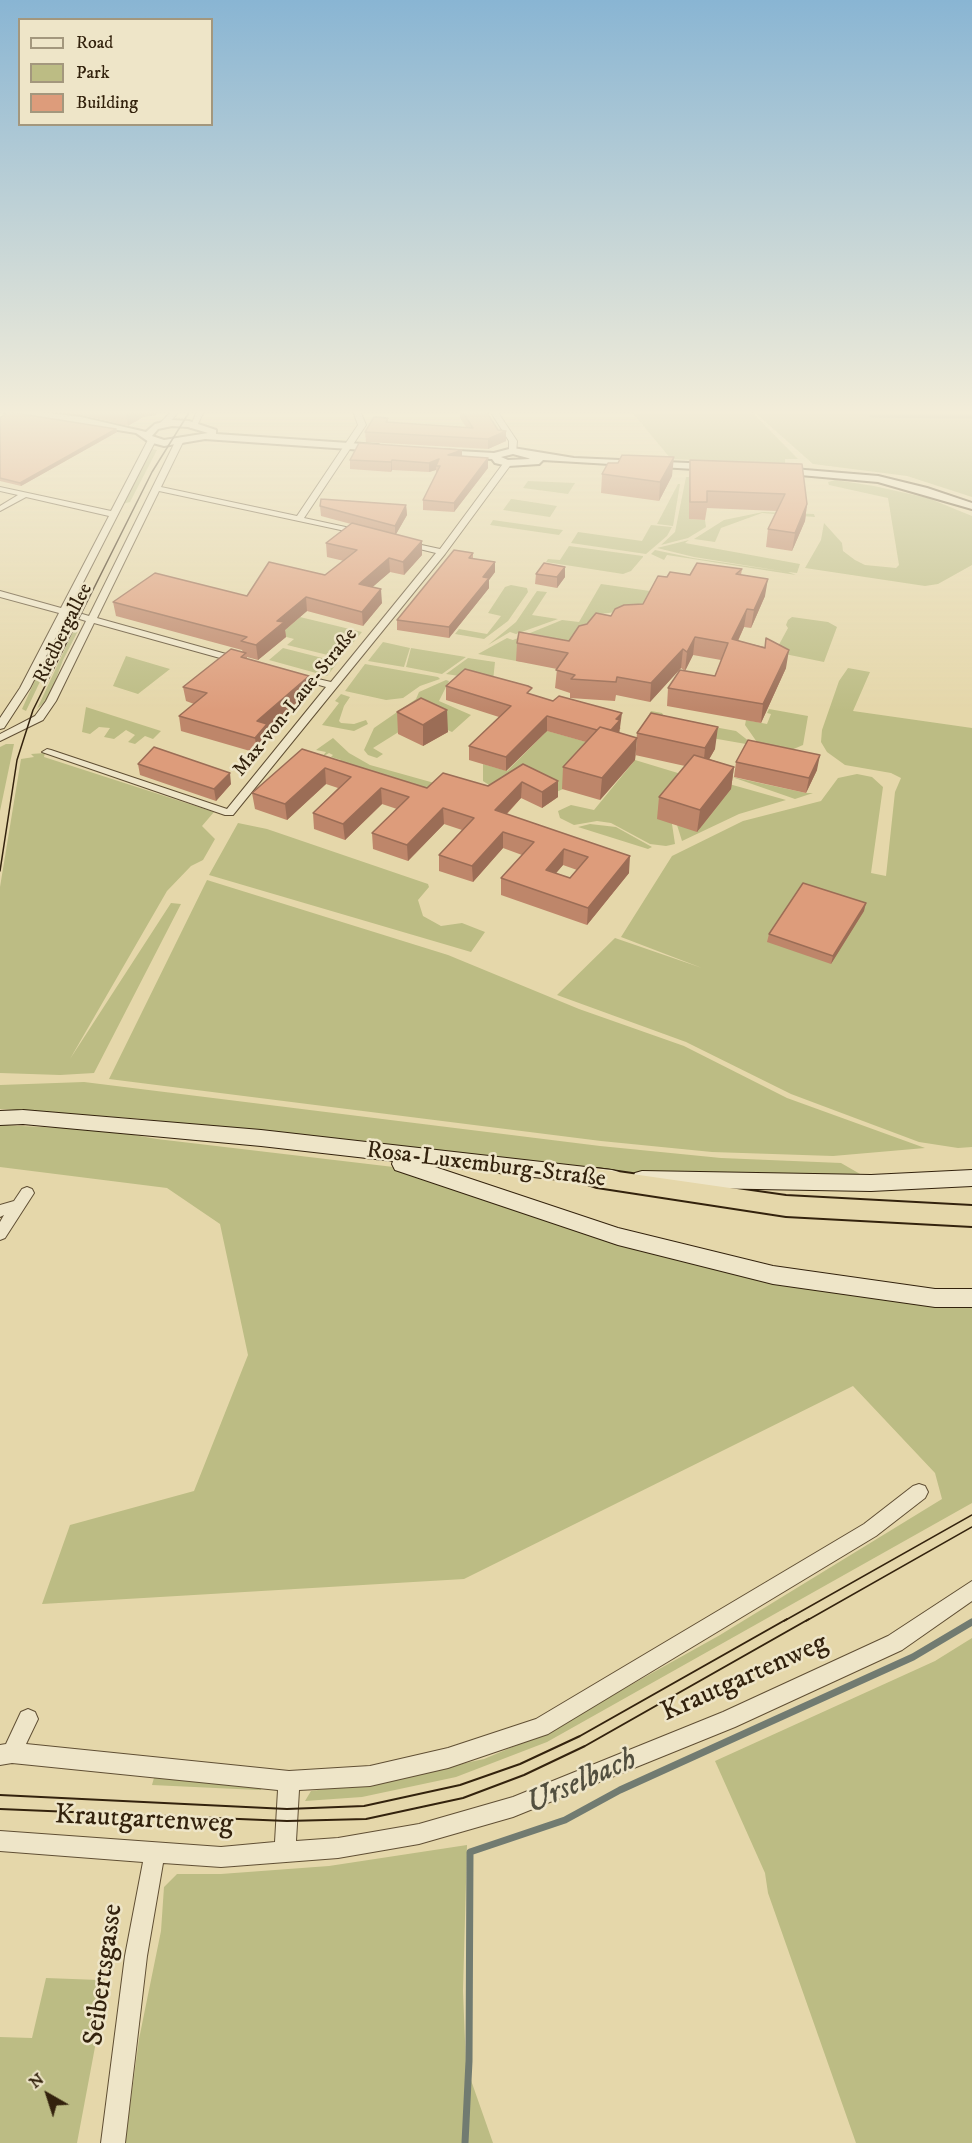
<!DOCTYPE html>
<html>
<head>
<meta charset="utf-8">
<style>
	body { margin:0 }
	#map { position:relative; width:972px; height:2143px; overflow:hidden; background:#e5d7aa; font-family:"IM FELL DW Pica",serif }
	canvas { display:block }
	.legend { position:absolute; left:18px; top:18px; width:195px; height:108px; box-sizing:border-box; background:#eee5c8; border:2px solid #a3977d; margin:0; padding:8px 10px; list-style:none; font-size:18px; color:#33220d }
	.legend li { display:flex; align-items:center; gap:12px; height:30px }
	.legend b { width:30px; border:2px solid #a3977d }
	.north { position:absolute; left:18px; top:2065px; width:60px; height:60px; -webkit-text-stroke:4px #eee5c8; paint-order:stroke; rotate:321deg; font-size:16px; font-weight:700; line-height:24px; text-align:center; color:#33220d }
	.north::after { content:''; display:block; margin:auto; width:21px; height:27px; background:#33220d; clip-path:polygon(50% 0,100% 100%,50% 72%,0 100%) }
</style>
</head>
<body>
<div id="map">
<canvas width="972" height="2143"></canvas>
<ul class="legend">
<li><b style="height:8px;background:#eee5c8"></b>Road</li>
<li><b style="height:16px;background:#bcbc84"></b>Park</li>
<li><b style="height:16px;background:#dd9c7b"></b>Building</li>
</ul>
<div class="north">N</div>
</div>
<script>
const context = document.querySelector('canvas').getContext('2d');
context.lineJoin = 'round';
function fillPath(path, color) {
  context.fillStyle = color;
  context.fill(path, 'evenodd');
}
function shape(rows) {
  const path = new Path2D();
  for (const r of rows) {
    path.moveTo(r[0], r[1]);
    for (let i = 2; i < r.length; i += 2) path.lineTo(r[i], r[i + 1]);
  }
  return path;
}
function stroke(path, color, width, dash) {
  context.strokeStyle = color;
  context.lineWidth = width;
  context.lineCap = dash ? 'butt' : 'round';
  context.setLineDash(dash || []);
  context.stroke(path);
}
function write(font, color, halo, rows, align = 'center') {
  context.font = font + ' "IM FELL DW Pica",serif';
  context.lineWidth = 5;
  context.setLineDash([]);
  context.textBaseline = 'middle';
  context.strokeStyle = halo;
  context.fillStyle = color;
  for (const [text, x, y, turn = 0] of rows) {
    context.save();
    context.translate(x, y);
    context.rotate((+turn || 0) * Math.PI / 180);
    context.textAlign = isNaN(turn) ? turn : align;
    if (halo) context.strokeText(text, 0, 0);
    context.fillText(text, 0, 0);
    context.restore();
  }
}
const green = shape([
	[631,411,751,411,798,459,785,459,785,464,671,459],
	[753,411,972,411,972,497,907,476,813,464],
	[152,449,157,450,130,502,122,504],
	[686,477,689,477,689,519,705,520,706,527,688,538,661,545,675,532],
	[835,480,874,486,928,498,972,516,972,565,938,584,925,586,805,568,821,540,824,523,842,543,843,551,855,560,865,565,896,568,899,565,888,498,829,485,828,482],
	[528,481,575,483,568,494,523,488],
	[678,484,680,484,673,526,657,524],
	[511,499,512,499,557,506,550,517,503,510],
	[763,512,814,514,815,517,762,513,721,528,715,542,694,539,724,520],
	[493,520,563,530,559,535,490,525],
	[651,525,672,527,667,536,646,554,571,543,578,532,642,541],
	[689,540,685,543,800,564,797,573,788,572,796,575,667,555,664,560,651,554,655,550,693,558,787,572,694,557,657,548],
	[569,546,643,556,643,557,631,571,623,574,546,562,548,559,560,560],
	[601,584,650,591,641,609,600,614,578,644,522,662,478,654,507,638,513,640,562,620,579,622],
	[511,585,527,588,528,592,508,621,484,639,455,634,459,629,487,634,501,616,488,613,505,587],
	[537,591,547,592,532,615,558,619,516,634,510,632,488,645,516,622],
	[300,617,362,632,340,658,287,645,294,639,279,635],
	[792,617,828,622,837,627,824,662,775,652,788,628,786,625,788,620],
	[68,623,26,711,22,709,58,629],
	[77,623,79,629,63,660,49,698,37,709],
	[383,642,410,648,404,667,368,661],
	[283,648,338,662,327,676,269,660],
	[411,648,466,657,442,674,406,667],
	[126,656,170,669,138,694,113,686],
	[468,658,495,662,493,681,446,674],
	[365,664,438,677,440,679,420,686,403,698,386,700,345,691],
	[848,668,870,672,853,711,972,728,972,1147,958,1148,919,1142,791,1094,686,1042,557,995,615,938,702,968,621,937,672,856,743,821,821,801,838,778,857,774,872,777,883,787,871,873,886,876,895,792,901,778,891,773,845,765,827,752,821,742,822,730,839,681],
	[446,680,449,681,439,701,471,715,452,732,421,718,373,748,383,754,377,758,368,755,364,750,374,728,416,699,419,692],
	[341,694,350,697,344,706,339,721,341,723,354,724,366,720,368,724,354,731,322,725,339,703,335,701],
	[86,707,161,731,153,739,145,736,135,744,128,742,135,735,126,730,114,739,104,737,110,728,99,727,90,734,82,732],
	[769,709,808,716,803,745,789,751,759,745,745,725,746,720,767,724,771,714,767,713],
	[651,711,662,713,665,718,736,731,750,742,746,744,643,726],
	[544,730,601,746,563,789,552,794,498,791,483,781,483,764,507,771,545,733],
	[333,738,349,753,370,765,445,786,428,804,339,762,341,760,331,757,333,755,329,753,322,757,326,752,316,750],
	[6,744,14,744,0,811,0,747],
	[45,753,44,757,214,812,202,826,215,839,203,860,191,866,167,891,70,1059,171,903,181,904,94,1073,60,1075,0,1073,0,887,21,759,34,757,31,754],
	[635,760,691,777,672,824,675,844,666,846,650,844,611,823,597,821,574,825,560,818,558,811,571,805,594,810],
	[732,777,806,793,813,793,795,799],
	[722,782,786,800,739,814,682,841,677,825,698,831],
	[238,823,267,829,428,884,429,887,418,900,423,916,441,926,462,923,485,932,471,952,209,875],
	[590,824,616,827,652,847,648,849,578,827],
	[207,880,448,955,579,1009,684,1046,787,1098,925,1148,833,1156,712,1152,601,1141,109,1079],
	[84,1082,600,1146,721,1158,841,1163,867,1178,597,1178,263,1132,143,1119,0,1109,0,1085],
	[0,1125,105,1130,157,1139,402,1168,618,1236,972,1305,972,1503,547,1742,456,1777,362,1797,305,1801,311,1791,376,1782,484,1759,543,1734,720,1635,942,1499,935,1473,853,1386,464,1579,42,1604,70,1525,194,1491,248,1355,220,1224,167,1188,0,1167],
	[972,1638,972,2143,856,2143,768,1893,765,1873,715,1761,935,1661],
	[155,1774,262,1787,261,1790,258,1790,152,1785],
	[467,1845,463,1991,466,2066,493,2143,125,2143,139,2039,161,1931,164,1887,177,1874,221,1874,329,1866],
	[100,1974,107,1983,77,2143,0,2143,0,2037,32,2038,46,1978,99,1980]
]);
const streamFar1 = shape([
	[871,416,972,417]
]);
const stream = shape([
	[465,2143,469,2061,470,1852,565,1820,620,1790,913,1657,972,1622]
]);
const minor = shape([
	[172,411,179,411,166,427,160,427,160,423,172,411],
	[197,411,204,411,196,428,190,428,197,411],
	[353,411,360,411,366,425,304,518,364,531,364,535,159,491,97,618,244,659,244,663,238,663,94,623,56,701,43,720,0,741,0,734,35,716,46,701,86,621,67,615,30,688,4,728,0,729,0,718,20,688,59,613,0,597,0,591,61,608,109,516,26,497,0,511,0,506,18,495,0,491,0,487,111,511,148,440,152,438,156,440,69,610,89,616,176,440,183,442,161,487,297,516,358,425,353,411],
	[490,411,497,411,517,441,516,453,509,451,509,441,490,411],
	[505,461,512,463,445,554,233,815,225,815,42,752,47,749,51,750,227,809,326,687,288,676,288,672,331,682,436,553,403,545,403,541,440,549,505,461],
	[27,1187,32,1189,34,1193,5,1238,0,1240,0,1222,4,1215,0,1217,0,1205,14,1201,22,1189,27,1187],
	[919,1484,925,1486,928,1492,925,1498,876,1536,548,1734,448,1768,370,1786,299,1790,296,1841,338,1838,419,1824,513,1797,723,1712,888,1636,972,1581,972,1601,902,1650,735,1727,513,1817,419,1844,338,1858,221,1867,163,1863,147,1956,125,2143,101,2143,125,1956,143,1862,0,1851,0,1831,221,1847,275,1842,278,1790,12,1763,0,1765,0,1745,6,1744,21,1712,28,1709,35,1712,38,1719,26,1744,289,1771,370,1766,448,1748,536,1719,864,1524,913,1486,919,1484]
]);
const tertiary = shape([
	[0,411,31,411,81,417,146,432,155,424,172,420,189,421,216,430,216,434,378,445,383,448,378,451,205,439,164,446,149,442,136,433,0,411],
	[172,426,188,427,208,433,164,440,152,436,158,429,172,426],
	[513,448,574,458,711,464,716,467,711,470,543,460,539,464,508,466,495,463,492,459,440,456,435,453,440,450,494,453,513,448],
	[513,454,528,458,530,459,508,460,501,457,513,454],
	[781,468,878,476,927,488,972,503,972,509,878,482,778,473,776,471,781,468]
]);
const secondary = shape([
	[23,1110,261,1130,612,1170,619,1172,622,1178,619,1184,612,1186,429,1165,618,1228,773,1266,935,1289,972,1289,972,1307,935,1307,773,1284,618,1245,395,1170,392,1164,393,1161,261,1146,23,1124,0,1125,0,1111,23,1110],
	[972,1170,972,1186,871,1191,642,1187,635,1185,632,1179,635,1173,642,1171,871,1175,972,1170]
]);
const trunk = shape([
	[597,1169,786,1196,972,1206,972,1226,786,1216,597,1187,588,1184,585,1178,588,1172,597,1169]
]);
const tramFar1 = shape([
	[0,871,17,760,33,710,152,472,190,411],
	[784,1621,972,1515],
	[806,1621,972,1527]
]);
const tram = shape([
	[0,1795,287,1809,364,1806,460,1785,520,1764,580,1736,787,1619],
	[0,1809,287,1821,366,1819,463,1798,524,1775,585,1746,809,1619]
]);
const wall = shape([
	[47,411,159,411,156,415,143,417,128,426,81,415],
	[460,411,486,411,498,430,506,431,506,441,488,449,366,442,365,432,388,418,388,422,466,427,460,418],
	[0,418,116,429,117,432,21,486,0,481],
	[462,450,462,456,488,458,488,468,454,512,423,510,423,500,436,474,436,470,429,472,392,470,391,472,350,469,350,460],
	[690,460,802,464,807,504,805,521,792,551,766,547,768,529,777,511,707,508,705,520,689,519,689,477],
	[602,474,672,476,659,501,601,493],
	[406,505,407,515,396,534,422,555,404,575,390,572,372,587,382,603,363,626,307,611,285,630,286,637,258,660,247,657,247,659,309,676,310,691,267,728,269,738,257,753,181,731,179,716,194,704,186,701,183,687,243,652,242,650,116,616,113,602,247,596,325,575,344,561,327,557,326,543,351,524,321,516,320,506],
	[473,553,473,558,495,572,489,580,489,588,449,638,397,630,397,620],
	[565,567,565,577,557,588,535,584,536,574],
	[742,569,741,575,765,596,751,628,744,627,738,641,765,647,766,638,786,668,761,723,667,706,668,688,685,671,681,668,650,702,616,695,615,701,570,698,570,693,555,688,557,669,516,661,517,643,569,641,587,624,643,604,667,577],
	[693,655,721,660,715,676,685,671],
	[446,686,532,695,621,728,619,729,619,733,637,738,635,760,600,800,562,789,563,767,586,742,547,731,506,771,469,760,469,746,499,717,446,700],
	[397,712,448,732,423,746,398,734],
	[637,733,715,749,709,759,734,767,731,789,697,832,657,819,659,797,685,766,635,755],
	[302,749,427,788,488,786,523,764,558,781,558,797,542,808,521,798,507,814,629,873,587,925,501,895,501,878,522,855,503,848,473,882,439,871,439,855,462,830,444,824,408,861,373,849,372,833,397,809,382,804,345,840,314,829,313,813,338,788,326,784,287,820,255,809,252,793],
	[563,865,577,870,570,878,556,873],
	[736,762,817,770,806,793,734,777],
	[138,764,231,784,216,801,140,775],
	[864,911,831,964,767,942,769,934]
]);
const shadedWall = shape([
	[129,411,159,411,156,415,143,417,128,426,126,413],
	[116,429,117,432,21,486,20,483],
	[506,431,506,441,488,449,488,439],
	[462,450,462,459,448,455],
	[674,457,672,476,659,501,660,482],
	[488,458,488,468,454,512,454,503],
	[439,459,436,466,436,470,429,472,429,463],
	[392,460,392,470,391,472,391,462],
	[807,504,805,521,792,551,795,533],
	[406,505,407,515,395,536,395,526],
	[422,541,422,555,404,575,403,562],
	[389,558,390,572,360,598,359,584],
	[495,562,495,572,489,580,489,588,449,638,449,627,483,577],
	[565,567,565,577,557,588,557,577],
	[768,579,765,596,751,628,754,610],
	[381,589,382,603,363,626,362,612],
	[306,597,307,611,285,630,286,637,258,660,256,645,277,621],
	[747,609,744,627,730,658,732,639],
	[695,637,693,655,685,671,687,652],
	[683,649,681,668,650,702,651,683],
	[789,650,786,668,761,723,763,704],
	[309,676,310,691,267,728,269,738,257,753,255,738,257,721],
	[447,710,448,732,423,746,423,725],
	[622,713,619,735,608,734,616,719],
	[547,716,547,731,506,771,506,757],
	[718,727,715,749,703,770,705,748],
	[637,738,635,760,600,800,602,778],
	[820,755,817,770,806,793,809,778],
	[734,767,731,789,697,832,700,810],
	[325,768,326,784,287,820,285,804],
	[230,773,231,784,216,801,214,789],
	[558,781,558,797,542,808,542,792],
	[522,782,521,798,495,826,495,810],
	[381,788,382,804,345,840,343,824],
	[443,808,444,824,408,861,407,845],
	[503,832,503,848,473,882,472,866],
	[564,849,563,865,545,886,546,870],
	[630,856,629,873,587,925,588,908],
	[866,903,864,911,831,964,833,956]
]);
const building = shape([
	[462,411,486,411,498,430,506,431,488,439,365,432,374,417,388,418,386,422,473,428,462,411],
	[9,412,116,429,20,483,0,478,0,418,9,412],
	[359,443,462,450,448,455,488,458,454,503,423,500,440,466,436,466,439,459,429,463,392,460,391,462,350,460,359,443],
	[622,455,674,457,660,482,602,474,608,463,618,463,622,455],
	[690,460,802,464,807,504,795,533,768,529,785,494,707,491,707,502,690,502,690,460],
	[321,499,406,505,395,526,320,506,321,499],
	[352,523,422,541,403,562,389,558,359,584,381,589,362,612,306,597,277,621,284,622,256,645,241,641,247,637,113,602,155,573,247,596,269,562,325,575,357,550,326,543,352,523],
	[454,550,473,553,469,558,495,562,483,577,489,578,449,627,397,620,454,550],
	[544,563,565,567,557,577,536,574,544,563],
	[697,563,742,569,736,574,768,579,754,610,747,609,732,639,765,648,766,638,789,650,763,704,668,688,680,670,715,676,728,643,695,637,687,652,683,649,651,683,617,677,616,682,571,679,575,675,556,670,568,653,517,643,519,632,569,641,579,626,587,624,596,613,611,616,615,609,624,605,643,604,658,576,667,577,670,572,690,575,697,563],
	[231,649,246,653,241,657,309,676,257,721,267,724,255,738,179,716,207,693,183,687,231,649],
	[465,669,528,686,532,688,527,693,553,701,559,696,622,713,616,719,620,720,611,730,600,727,597,730,547,716,506,757,469,746,511,706,446,686,465,669],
	[421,698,447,710,423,725,397,712,421,698],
	[651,713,718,727,705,748,637,733,651,713],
	[600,727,637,738,602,778,563,767,600,727],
	[748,740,820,755,809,778,736,762,748,740],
	[154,747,230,773,214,789,138,764,154,747],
	[302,749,427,788,443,773,488,786,523,764,558,781,542,792,522,782,495,810,630,856,588,908,501,878,534,842,503,832,472,866,439,855,474,818,443,808,407,845,372,833,409,797,381,788,343,824,313,813,351,777,325,768,285,804,252,793,302,749],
	[564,849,588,857,570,878,546,870,564,849],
	[694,755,734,767,700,810,659,797,694,755],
	[803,883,866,903,833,956,769,934,803,883]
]);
const farStreetnames = [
	["Riedbergallee",64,634,-64],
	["Max-von-Laue-Straße",296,703,-51]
];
const streetNames = [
	["Rosa-Luxemburg-Straße",486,1166,7]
];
const nearStreetnames = [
	["Krautgartenweg",745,1679,-24],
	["Krautgartenweg",144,1821,3],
	["Seibertsgasse",105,1975,-82]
];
const nearWaternames = [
	["Urselbach",582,1783,-24]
];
fillPath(green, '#bcbc84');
stroke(streamFar1, '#717b71', 3);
stroke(stream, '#717b71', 7);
stroke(minor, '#604f34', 2);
stroke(tertiary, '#604f34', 4);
stroke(secondary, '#33220d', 2);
stroke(trunk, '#33220d', 4);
fillPath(minor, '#eee5c8');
fillPath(tertiary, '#eee5c8');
fillPath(secondary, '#eee5c8');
fillPath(trunk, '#e5d7aa');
stroke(tramFar1, '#33220d', 1.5);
stroke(tram, '#33220d', 2);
fillPath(wall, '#be866a');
fillPath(shadedWall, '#9b6d56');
fillPath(building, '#dd9c7b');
stroke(building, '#9b6d56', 1.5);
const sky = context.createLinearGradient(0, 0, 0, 711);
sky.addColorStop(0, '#89b5d3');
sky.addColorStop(0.58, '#f3edd9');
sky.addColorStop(1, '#f3edd900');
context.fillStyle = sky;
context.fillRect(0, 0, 972, 711);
write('20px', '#33220d', '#eee5c8', farStreetnames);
write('24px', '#33220d', '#eee5c8', streetNames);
write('28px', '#33220d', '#eee5c8', nearStreetnames);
write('italic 32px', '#524f3f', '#eee5c8', nearWaternames);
</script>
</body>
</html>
